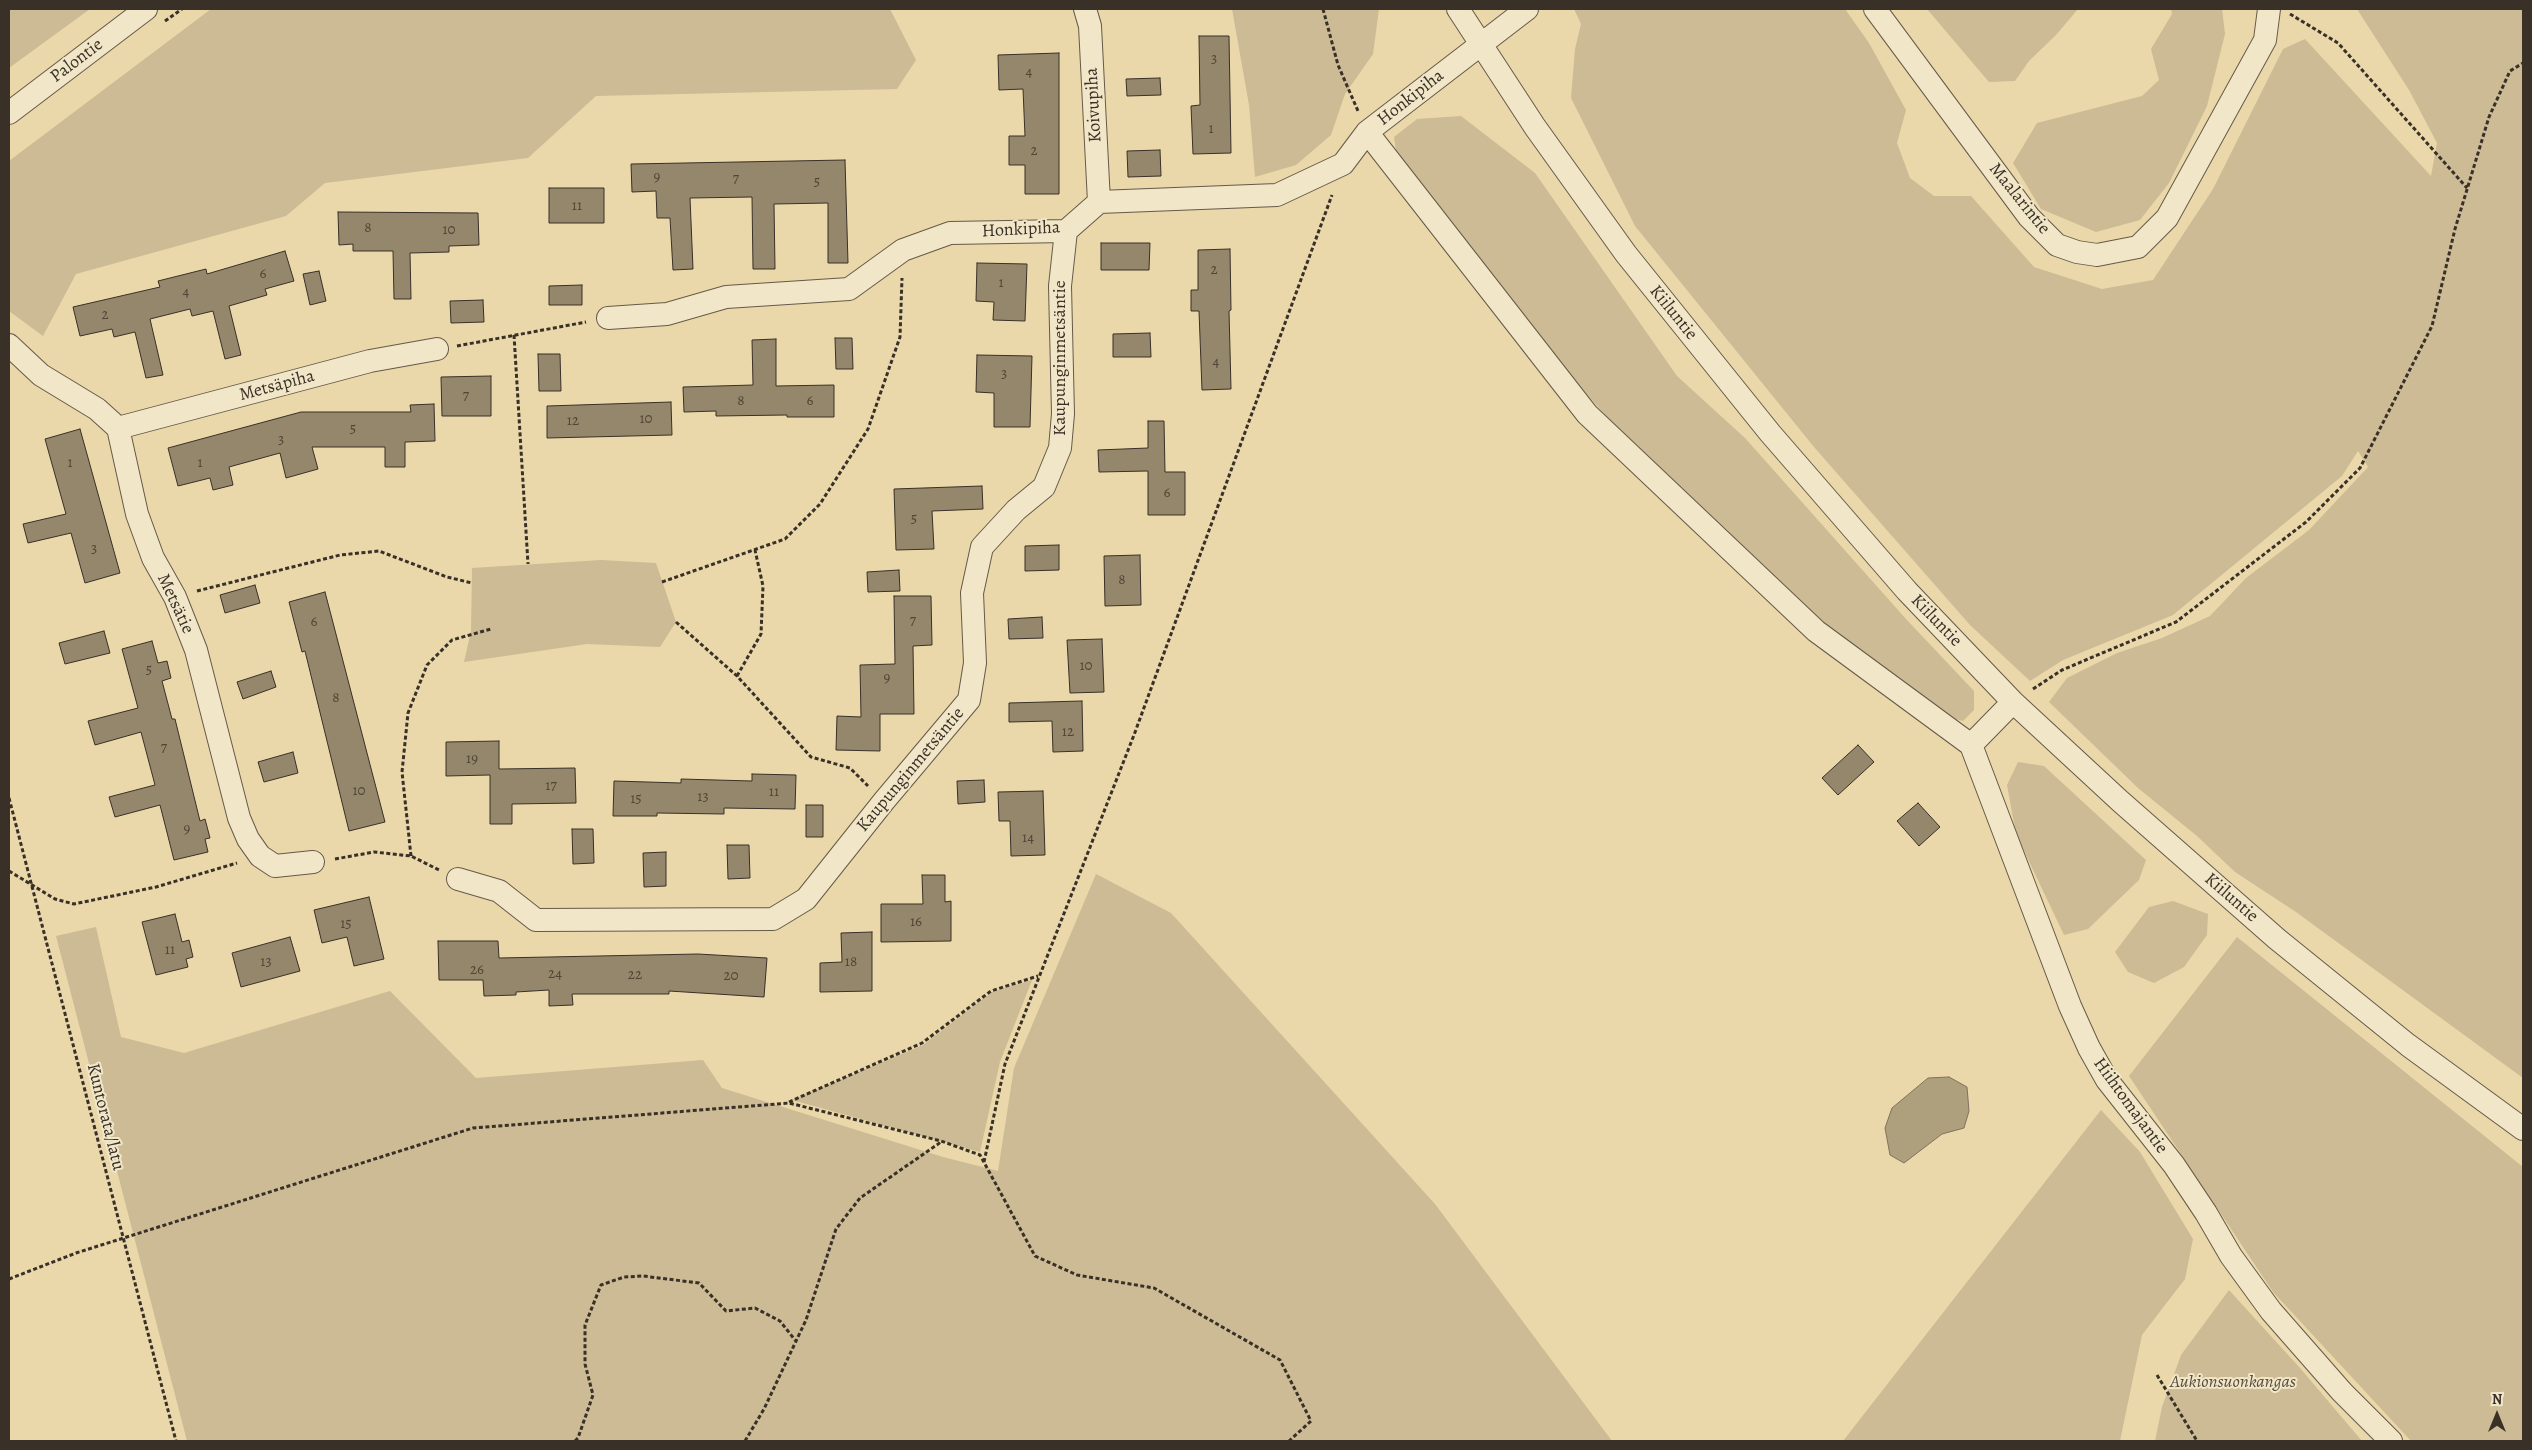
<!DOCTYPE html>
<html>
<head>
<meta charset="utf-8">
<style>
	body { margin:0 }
	#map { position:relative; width:2532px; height:1450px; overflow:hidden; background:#ead8aa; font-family:Alegreya,serif }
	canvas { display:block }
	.frame { position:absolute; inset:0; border:10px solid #393027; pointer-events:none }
	.north { position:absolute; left:2472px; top:1390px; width:50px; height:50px; -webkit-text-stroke:4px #f1e6c8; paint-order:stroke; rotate:0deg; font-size:14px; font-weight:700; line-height:20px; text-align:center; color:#393027 }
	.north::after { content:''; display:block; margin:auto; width:18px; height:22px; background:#393027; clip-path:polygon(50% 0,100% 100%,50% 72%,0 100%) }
</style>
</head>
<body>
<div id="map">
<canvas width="2532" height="1450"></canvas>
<div class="frame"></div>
<div class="north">N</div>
</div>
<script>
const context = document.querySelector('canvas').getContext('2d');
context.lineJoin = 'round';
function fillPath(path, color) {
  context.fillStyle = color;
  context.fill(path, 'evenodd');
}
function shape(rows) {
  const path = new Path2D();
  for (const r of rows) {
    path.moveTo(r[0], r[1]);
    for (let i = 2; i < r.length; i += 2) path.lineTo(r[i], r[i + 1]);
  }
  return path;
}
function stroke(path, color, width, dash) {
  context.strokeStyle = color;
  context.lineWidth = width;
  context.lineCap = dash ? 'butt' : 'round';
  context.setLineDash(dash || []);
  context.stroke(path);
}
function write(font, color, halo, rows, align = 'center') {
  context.font = font + ' Alegreya,serif';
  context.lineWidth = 4;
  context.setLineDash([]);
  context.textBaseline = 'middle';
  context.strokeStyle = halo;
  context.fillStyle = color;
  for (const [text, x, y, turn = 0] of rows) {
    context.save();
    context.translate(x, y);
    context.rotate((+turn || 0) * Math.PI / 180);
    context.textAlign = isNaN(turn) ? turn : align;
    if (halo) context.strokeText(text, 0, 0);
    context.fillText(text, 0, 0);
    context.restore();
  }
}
const green = shape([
	[9,9,90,9,9,68],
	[211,9,890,9,916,60,897,89,596,96,528,158,325,183,286,216,76,274,43,336,9,311,9,161],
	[1232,9,1379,9,1373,54,1345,94,1331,135,1296,165,1255,177,1249,105],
	[1574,9,1845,9,1869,43,1906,110,1897,143,1910,178,1934,196,1971,196,2034,267,2102,289,2153,280,2213,189,2283,49,2305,39,2431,176,2437,143,2409,90,2357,9,2523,9,2523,1078,2296,912,2235,872,2197,836,2138,788,2049,702,2067,678,2117,653,2162,638,2210,616,2246,578,2309,530,2368,467,2358,451,2342,476,2173,615,2063,660,2030,681,1970,625,1814,447,1635,226,1571,98,1575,49,1581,24],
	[1927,9,2078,9,2056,35,2029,61,2015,81,1989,82],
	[2171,9,2222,9,2225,34,2207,106,2169,183,2140,220,2096,232,2041,209,2013,163,2037,123,2142,96,2159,80,2151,49,2172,14],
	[1461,116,1535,173,1677,376,1745,438,1906,619,1974,691,1974,710,1963,721,1946,717,1880,664,1827,628,1642,456,1564,369,1397,157,1394,137,1417,119],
	[601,560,656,563,676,622,660,647,587,644,464,662,471,631,472,568],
	[2018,762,2044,766,2146,860,2139,880,2088,929,2064,935,2016,834,2007,785],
	[1096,874,1171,913,1435,1204,1612,1441,187,1441,56,936,96,927,121,1037,184,1053,390,991,476,1078,703,1060,722,1088,943,1157,998,1171,1014,1068],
	[2173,901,2208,914,2207,935,2184,967,2154,983,2128,972,2115,952,2149,907],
	[2237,937,2523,1167,2523,1441,2411,1441,2273,1292,2129,1076],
	[1032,980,1000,1062,980,1152,792,1100,923,1045,992,992],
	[2101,1110,2140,1152,2193,1239,2185,1279,2142,1335,2120,1441,1843,1441],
	[2229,1290,2300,1368,2362,1441,2155,1441,2162,1407,2181,1355]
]);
const water = shape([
	[1949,1077,1967,1087,1969,1111,1964,1128,1942,1134,1904,1163,1890,1155,1885,1128,1892,1108,1928,1078,1949,1077]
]);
const building = shape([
	[1199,36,1229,36,1231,153,1193,154,1191,106,1200,105,1199,36],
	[1059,53,1059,194,1025,194,1025,165,1009,165,1009,136,1025,136,1023,89,999,90,998,55,1059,53],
	[1160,78,1161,95,1127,96,1126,79,1160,78],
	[1160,150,1161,176,1128,177,1127,151,1160,150],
	[845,160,848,263,828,263,828,203,774,204,775,269,753,269,752,197,690,198,693,269,673,270,670,218,657,218,656,191,632,192,631,164,845,160],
	[549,188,604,188,604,223,549,223,549,188],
	[338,212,478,213,479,245,449,246,449,252,410,253,411,299,394,299,393,251,353,251,353,244,339,245,338,212],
	[1101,243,1150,243,1149,270,1101,270,1101,243],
	[1230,249,1231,310,1229,311,1231,389,1202,390,1199,311,1191,311,1191,290,1198,290,1198,250,1230,249],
	[285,251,294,281,265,289,267,295,229,306,241,355,225,359,213,311,192,316,190,309,150,319,163,375,146,378,135,332,114,337,112,329,80,336,73,307,160,287,158,281,206,269,207,274,285,251],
	[977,263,1027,264,1025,321,993,320,994,302,976,301,977,263],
	[319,271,326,301,310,305,303,274,319,271],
	[582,285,582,305,549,305,549,286,582,285],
	[483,300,484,322,451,323,450,301,483,300],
	[1150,333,1151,357,1113,357,1113,334,1150,333],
	[835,338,852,338,853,369,836,369,835,338],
	[776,339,776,386,834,385,834,417,787,417,787,415,716,416,716,411,684,412,683,387,753,385,752,340,776,339],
	[538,354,560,354,561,391,539,391,538,354],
	[977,355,1032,356,1030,427,994,427,994,393,976,392,977,355],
	[491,376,491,416,442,416,441,377,491,376],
	[671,402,672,435,547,438,547,406,671,402],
	[434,404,435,441,405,442,405,467,385,467,385,447,312,447,318,469,286,478,280,453,229,467,233,485,213,490,210,478,178,486,168,448,301,412,411,412,410,405,434,404],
	[1148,421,1164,421,1165,472,1185,472,1185,515,1148,515,1148,471,1099,472,1098,450,1148,448,1148,421],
	[80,429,120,573,85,583,71,533,28,543,23,524,66,514,45,439,80,429],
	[982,486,983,509,932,511,934,549,896,550,894,489,982,486],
	[1059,545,1059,570,1025,571,1025,546,1059,545],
	[1140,555,1141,605,1105,606,1104,556,1140,555],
	[899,570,900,591,868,592,867,572,899,570],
	[255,585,260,603,225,613,220,595,255,585],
	[325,592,385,822,349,831,305,651,302,652,289,602,325,592],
	[894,596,931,596,932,645,913,646,914,714,880,714,880,751,836,750,837,716,861,717,860,665,895,664,894,596],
	[1042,617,1043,638,1009,639,1008,619,1042,617],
	[104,631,110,653,65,664,59,643,104,631],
	[1102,639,1104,692,1070,693,1067,640,1102,639],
	[152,641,158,663,167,661,171,678,162,681,172,719,175,719,200,821,205,819,210,838,205,839,208,852,174,860,160,805,115,817,109,797,155,785,141,732,95,745,88,721,138,708,122,649,152,641],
	[271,671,276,687,243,699,237,682,271,671],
	[1082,701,1083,751,1053,752,1052,721,1009,722,1009,703,1082,701],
	[499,741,499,769,575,768,576,803,512,804,512,824,490,824,490,775,446,776,446,742,499,741],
	[1858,745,1874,762,1838,795,1822,778,1858,745],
	[293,752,298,773,264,782,258,762,293,752],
	[752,774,796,775,795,809,724,808,724,814,657,813,657,816,613,816,614,781,681,783,681,779,752,781,752,774],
	[984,780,985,802,958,804,957,781,984,780],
	[1043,791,1045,855,1011,856,1010,821,999,821,998,792,1043,791],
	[1918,803,1940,827,1919,846,1897,821,1918,803],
	[806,805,823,805,823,837,806,837,806,805],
	[572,829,593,829,594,863,573,864,572,829],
	[727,845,749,845,750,878,728,879,727,845],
	[666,852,666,886,644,887,643,853,666,852],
	[922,875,945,875,945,902,951,901,951,941,881,942,881,904,923,904,922,875],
	[369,897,384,959,354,966,347,937,322,943,314,910,369,897],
	[175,914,182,942,189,940,193,957,186,959,188,967,156,975,142,922,175,914],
	[872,932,872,991,820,992,820,963,842,962,841,933,872,932],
	[290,937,300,971,241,987,232,953,290,937],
	[438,941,498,941,499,958,698,954,767,958,764,997,669,991,669,994,572,994,573,1005,549,1006,549,990,516,992,516,995,484,996,483,980,439,980,438,941]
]);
const path = shape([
	[1323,9,1338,65,1358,111],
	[2290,14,2338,43,2467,188],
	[165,21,182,9],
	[514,335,528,564],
	[457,346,586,322],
	[662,582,785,539,820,504,868,429,900,337,902,278],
	[197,591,340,555,379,551,447,577,472,583],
	[676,622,737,676,811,757,850,768,868,786],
	[737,676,761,634,763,586,755,550],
	[2033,689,2062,670,2176,622,2306,522,2360,468,2432,326,2455,229,2489,117,2510,71,2523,63],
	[9,798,176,1441],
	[411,856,402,772,408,713,427,665,452,640,491,629],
	[335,859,374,852,411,856,439,870],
	[9,871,55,899,74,904,156,887,237,863],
	[789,1102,922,1043,991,991,1038,976],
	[984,1162,1005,1064,1134,735,1332,195],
	[9,1279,76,1253,473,1128,789,1103,941,1141,980,1155,1035,1256,1077,1275,1154,1288,1280,1360,1311,1421,1289,1441],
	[2157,1375,2197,1441],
	[575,1441,578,1438,593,1395,585,1364,585,1325,601,1285,624,1277,643,1276,699,1283,726,1311,755,1308,780,1321,795,1340],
	[745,1441,764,1409,806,1320,836,1229,860,1198,941,1142]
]);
const minor = shape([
	[1085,9,1090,26,1099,202],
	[1458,9,1535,127,1626,254,1770,433,1907,591,2013,702,2120,801,2277,939,2408,1045,2523,1129],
	[1875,9,2029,217,2057,245,2077,252,2097,255,2138,247,2167,218,2265,40,2269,9],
	[9,113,146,9],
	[1367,132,1587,414,1816,631,1971,745],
	[608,318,667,314,726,297,849,289,903,250,950,233,1066,231,1099,202,1277,195,1343,164,1367,132,1527,9],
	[9,345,41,375,97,409,118,428,137,514,153,558,175,597,196,650,239,818,248,839,260,856,275,866,313,862],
	[118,428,370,361,437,349],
	[2013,702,1971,745,2070,1006,2089,1048,2107,1080,2174,1165,2206,1213,2231,1256,2271,1311,2342,1392,2391,1441],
	[458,879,499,891,536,920,773,919,806,899,884,801,969,700,975,663,972,593,982,547,1016,510,1044,487,1060,448,1063,414,1060,286,1066,231]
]);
const numberNames = [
	["3",1214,59],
	["4",1029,72],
	["1",1211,129],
	["2",1034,151],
	["9",657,177],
	["7",736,179],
	["5",817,182],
	["11",577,206],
	["8",368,228],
	["10",449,230],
	["2",1214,270],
	["6",263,274],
	["1",1001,283],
	["4",186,292],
	["2",105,315],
	["4",1216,362],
	["3",1004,374],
	["7",466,396],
	["8",741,401],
	["6",810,401],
	["10",646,419],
	["12",573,421],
	["5",353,429],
	["3",281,440],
	["1",70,463],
	["1",200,463],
	["6",1167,493],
	["5",914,519],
	["3",94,549],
	["8",1122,580],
	["7",913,621],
	["6",314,622],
	["10",1086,666],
	["5",149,670],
	["9",887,678],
	["8",336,698],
	["12",1068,732],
	["7",164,748],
	["19",472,759],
	["17",551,786],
	["10",359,791],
	["11",774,792],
	["13",703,797],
	["15",636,799],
	["9",187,829],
	["14",1028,838],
	["16",916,922],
	["15",346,924],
	["11",170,950],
	["13",266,962],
	["18",851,962],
	["26",477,970],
	["24",555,974],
	["22",635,975],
	["20",731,976]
];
const streetNames = [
	["Palontie",77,61,-37],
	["Honkipiha",1411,98,-38],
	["Koivupiha",1094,105,-93],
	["Maalarintie",2019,199,51],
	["Honkipiha",1021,230,-3],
	["Kiiluntie",1673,313,51],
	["Kaupunginmetsäntie",1061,358,-90],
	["Metsäpiha",277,386,-15],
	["Metsätie",175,604,65],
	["Kiiluntie",1936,621,46],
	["Kaupunginmetsäntie",911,770,-50],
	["Kiiluntie",2231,898,41],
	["Hiihtomajantie",2130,1106,54],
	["Kuntorata/latu",105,1117,76]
];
const parkNames = [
	["Aukionsuonkangas",2233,1383]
];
fillPath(green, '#ccbb94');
fillPath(water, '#ae9f7d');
stroke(water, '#7f735b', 1);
fillPath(building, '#95876b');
stroke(building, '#393027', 1);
stroke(minor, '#655a48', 24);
stroke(path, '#393027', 3, [4, 2.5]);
stroke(minor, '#f1e6c8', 22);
write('15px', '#504638', null, numberNames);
write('18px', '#393027', '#f1e6c8', streetNames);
write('italic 18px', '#564c3d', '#f1e6c8', parkNames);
</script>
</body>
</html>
